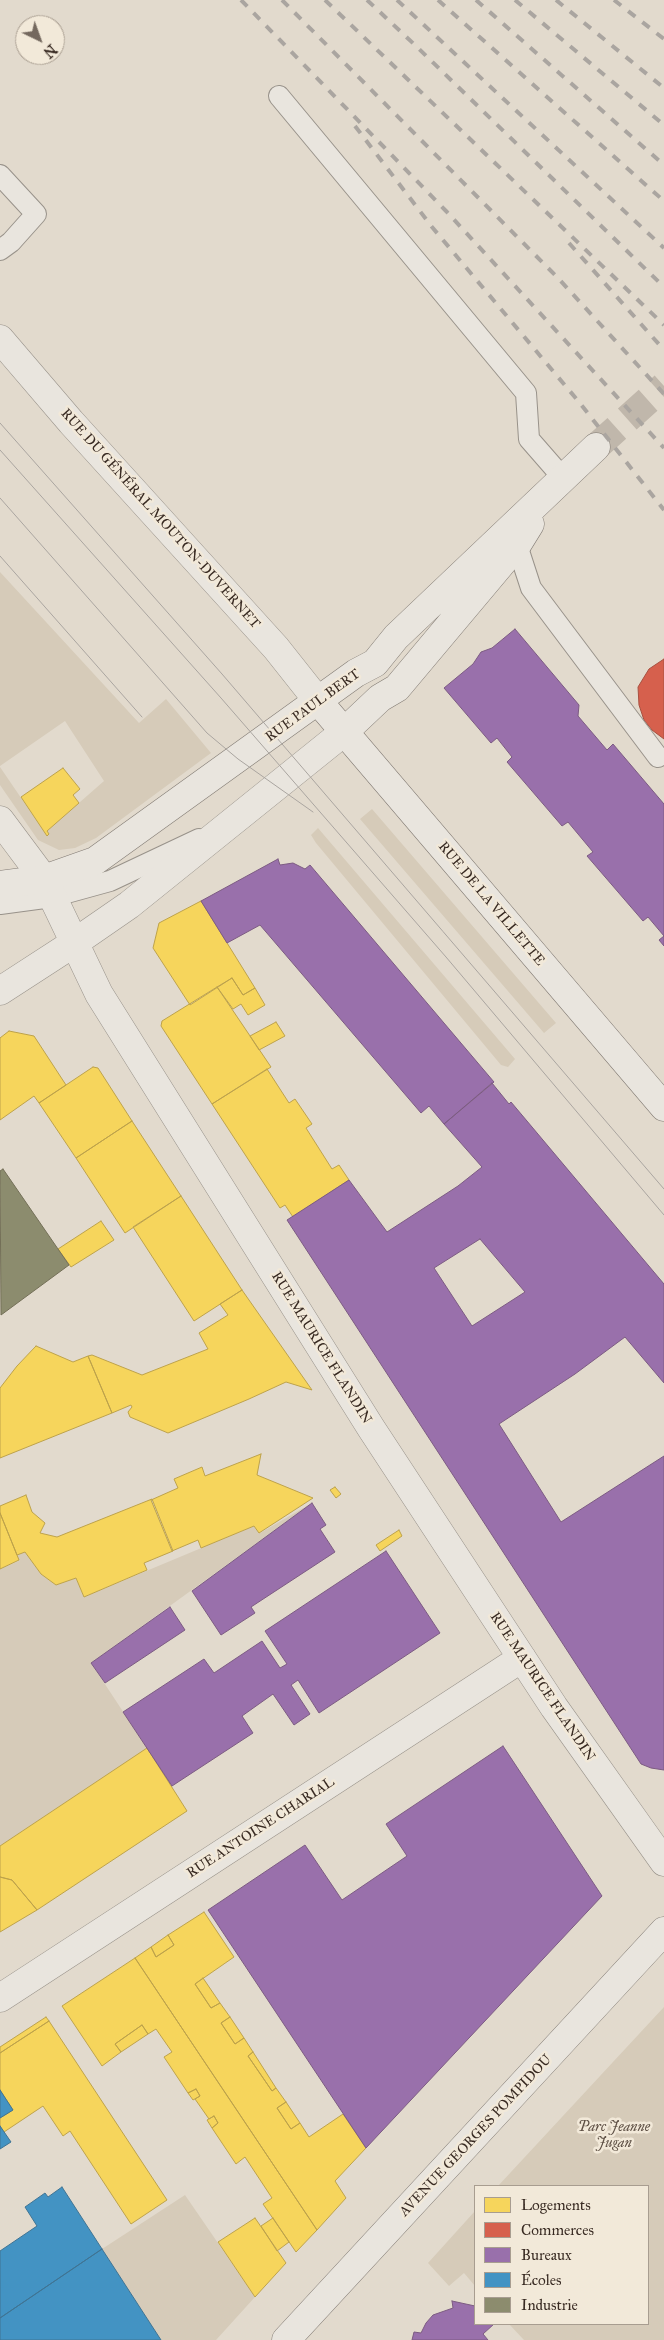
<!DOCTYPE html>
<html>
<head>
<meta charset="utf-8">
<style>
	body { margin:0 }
	#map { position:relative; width:664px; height:2340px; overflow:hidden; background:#e2dacd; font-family:"IM FELL Great Primer",serif }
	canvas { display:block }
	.legend { position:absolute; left:474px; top:2185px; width:175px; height:140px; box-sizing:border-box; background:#f2e9d9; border:1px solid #a89d90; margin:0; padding:6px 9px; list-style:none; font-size:15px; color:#382a22 }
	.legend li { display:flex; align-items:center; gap:10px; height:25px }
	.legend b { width:25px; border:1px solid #a89d90 }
	.north { position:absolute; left:15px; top:15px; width:50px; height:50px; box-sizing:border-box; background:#f2e9d9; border:1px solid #a89d90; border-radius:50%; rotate:138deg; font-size:14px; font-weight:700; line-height:20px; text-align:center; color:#382a22 }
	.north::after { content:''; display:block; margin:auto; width:18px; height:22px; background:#74685e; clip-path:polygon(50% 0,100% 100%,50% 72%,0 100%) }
</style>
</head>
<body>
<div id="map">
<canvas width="664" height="2340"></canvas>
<ul class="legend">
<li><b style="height:14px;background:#f6d55c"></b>Logements</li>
<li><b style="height:14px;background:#d6604d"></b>Commerces</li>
<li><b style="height:14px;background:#9970ab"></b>Bureaux</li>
<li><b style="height:14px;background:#4393c3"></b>Écoles</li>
<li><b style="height:14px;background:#8c8c6e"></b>Industrie</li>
</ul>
<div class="north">N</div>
</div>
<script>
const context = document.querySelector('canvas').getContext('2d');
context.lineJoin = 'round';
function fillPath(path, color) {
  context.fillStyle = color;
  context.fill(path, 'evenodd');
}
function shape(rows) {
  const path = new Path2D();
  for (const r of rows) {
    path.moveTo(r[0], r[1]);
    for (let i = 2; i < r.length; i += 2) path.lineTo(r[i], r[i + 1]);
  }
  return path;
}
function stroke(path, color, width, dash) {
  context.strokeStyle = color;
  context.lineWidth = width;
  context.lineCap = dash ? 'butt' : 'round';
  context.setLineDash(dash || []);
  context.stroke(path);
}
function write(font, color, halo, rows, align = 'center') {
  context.font = font + ' "IM FELL Great Primer",serif';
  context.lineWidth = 5;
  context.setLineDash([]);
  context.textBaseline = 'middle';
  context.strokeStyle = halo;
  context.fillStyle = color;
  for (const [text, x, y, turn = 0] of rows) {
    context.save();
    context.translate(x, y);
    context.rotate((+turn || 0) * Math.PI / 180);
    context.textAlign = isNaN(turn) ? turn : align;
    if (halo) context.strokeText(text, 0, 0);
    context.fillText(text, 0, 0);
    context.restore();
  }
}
const green = shape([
	[0,572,139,723,166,699,211,753,96,838,75,848,59,850,38,840,0,785,0,767,47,836,49,834,47,831,104,781,65,721,0,766],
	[372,809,556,1023,544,1033,360,819],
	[318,828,515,1059,508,1067,501,1065,316,843,311,835],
	[312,1503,91,1663,147,1748,0,1846,0,1569,19,1561,17,1555,25,1552,41,1574,56,1585,76,1578,84,1597,254,1526,260,1533],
	[664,2007,664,2340,524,2340,509,2324,648,2324,648,2186,498,2186],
	[185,2195,255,2297,216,2340,161,2340,102,2249],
	[475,2211,475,2286,464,2273,449,2286,428,2263]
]);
const homes = shape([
	[63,768,80,789,73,795,79,803,47,831,49,834,47,836,21,797,63,768],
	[201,901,255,988,243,995,232,978,190,1005,153,948,159,923,201,901],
	[232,978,243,995,255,988,265,1005,248,1015,241,1004,233,1009,217,987,232,978],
	[217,987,271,1067,212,1104,161,1026,162,1021,217,987],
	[276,1022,285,1036,259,1050,250,1036,276,1022],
	[9,1031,34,1036,66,1085,39,1103,34,1096,0,1120,0,1038,9,1031],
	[93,1067,98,1068,132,1121,76,1158,39,1103,93,1067],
	[267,1069,289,1103,295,1099,312,1124,306,1128,332,1169,339,1165,349,1180,293,1217,285,1205,280,1208,212,1104,267,1069],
	[132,1121,181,1196,125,1233,76,1158,132,1121],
	[181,1196,242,1290,194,1321,133,1227,181,1196],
	[101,1221,114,1240,71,1267,58,1249,101,1221],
	[242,1290,312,1390,286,1382,249,1399,168,1433,130,1417,128,1412,132,1407,131,1405,112,1413,88,1356,92,1355,142,1375,208,1349,199,1333,228,1315,220,1304,242,1290],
	[36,1346,73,1362,88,1356,112,1413,0,1458,0,1388,17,1366,36,1346],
	[261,1454,257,1475,313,1498,259,1533,254,1526,201,1548,198,1540,172,1551,151,1500,178,1488,174,1479,202,1467,205,1476,261,1454],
	[335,1487,341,1494,336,1498,330,1490,335,1487],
	[26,1495,32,1512,45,1523,40,1533,57,1537,152,1499,173,1551,144,1563,147,1570,84,1597,76,1578,56,1585,41,1574,25,1552,17,1555,0,1513,0,1506,26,1495],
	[0,1513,19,1560,0,1569,0,1513],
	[399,1530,402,1536,380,1551,376,1545,399,1530],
	[147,1748,187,1811,37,1910,12,1880,0,1877,0,1846,147,1748],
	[0,1877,12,1880,37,1910,0,1932,0,1877],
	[204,1912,234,1957,195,1984,211,2008,220,2003,230,2017,221,2023,235,2044,244,2038,253,2052,248,2056,272,2091,276,2088,286,2102,277,2108,291,2129,300,2123,309,2137,343,2114,366,2148,335,2181,346,2198,317,2230,135,1958,151,1947,156,1957,174,1945,168,1935,204,1912],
	[168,1935,174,1945,156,1957,151,1947,168,1935],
	[135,1958,317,2230,296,2252,263,2204,272,2198,245,2157,236,2164,212,2128,218,2123,214,2116,209,2119,195,2099,200,2096,196,2089,188,2093,164,2057,172,2052,156,2029,148,2034,142,2025,115,2044,121,2052,102,2066,62,2006,135,1958],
	[203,1978,220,2003,211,2008,195,1984,203,1978],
	[46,2017,49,2021,0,2053,0,2047,46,2017],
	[230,2017,244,2038,235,2044,221,2023,230,2017],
	[49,2021,167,2200,131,2224,70,2131,63,2136,43,2106,4,2132,0,2126,0,2118,13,2110,0,2090,0,2053,49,2021],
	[142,2025,148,2034,121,2052,115,2044,142,2025],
	[253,2052,276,2088,272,2091,248,2056,253,2052],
	[196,2089,200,2096,193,2100,188,2093,196,2089],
	[286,2102,300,2123,291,2129,277,2108,286,2102],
	[214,2116,218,2123,212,2128,207,2120,214,2116],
	[255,2218,286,2263,255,2297,218,2242,255,2218],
	[273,2218,289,2242,277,2251,261,2226,273,2218]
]);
const shops = shape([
	[664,659,664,739,652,730,644,720,639,705,638,687,649,669,664,659]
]);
const offices = shape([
	[515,629,579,705,578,716,607,750,613,744,664,804,664,946,659,940,664,936,648,917,643,921,587,856,593,852,568,822,562,826,507,762,512,757,497,738,491,743,444,688,473,664,481,652,492,648,515,629],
	[278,859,280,865,293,863,305,869,310,865,494,1082,444,1124,429,1106,421,1113,260,925,227,943,201,901,278,859],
	[492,1083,509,1104,511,1102,664,1284,664,1383,625,1337,575,1374,499,1424,561,1522,664,1456,664,1770,651,1768,641,1764,287,1220,349,1180,387,1232,458,1186,482,1167,444,1124,492,1083],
	[480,1239,525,1292,472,1326,434,1268,480,1239],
	[312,1503,326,1525,320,1529,335,1552,251,1607,255,1613,221,1635,192,1591,312,1503],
	[386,1551,440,1633,319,1713,298,1680,291,1685,310,1714,294,1725,273,1694,242,1716,253,1733,172,1786,123,1712,204,1659,214,1673,262,1641,280,1668,287,1664,265,1631,386,1551],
	[170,1607,185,1630,105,1683,91,1663,170,1607],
	[503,1746,602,1896,366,2148,208,1910,305,1845,342,1900,407,1856,386,1824,503,1746],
	[452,2301,475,2306,475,2324,494,2324,483,2334,488,2340,412,2340,414,2332,421,2333,426,2323,433,2315,453,2308,452,2301]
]);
const schools = shape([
	[0,2090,13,2110,0,2118,0,2090],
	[0,2126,11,2142,0,2149,0,2126],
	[62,2187,102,2249,0,2318,0,2251,37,2226,25,2207,45,2193,48,2197,62,2187],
	[102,2249,161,2340,0,2340,0,2318,102,2249]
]);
const industry = shape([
	[3,1169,69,1265,1,1315,0,1171,3,1169]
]);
const secondaryTunnel = shape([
	[596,447,664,386]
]);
const lane = shape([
	[279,96,526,393,529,439,563,478],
	[0,175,36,214,11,242,0,250],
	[517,545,531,588,658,757],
	[0,904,52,897,110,881,199,839]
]);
const street = shape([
	[0,339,71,422,276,648,318,701],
	[0,820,44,879,99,994,371,1428,554,1707,664,1862],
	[0,991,74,943,129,905,344,732],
	[0,1998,522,1658]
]);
const secondary = shape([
	[318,701,664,1107],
	[344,732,380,698,397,688,517,545,530,524],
	[0,885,44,879,95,861,356,673,375,663,396,637,596,447],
	[286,2340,664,1931]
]);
const tram = shape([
	[0,423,222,674,664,1189],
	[0,450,221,698,446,957,664,1215],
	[0,498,207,733,238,759,313,812],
	[0,556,142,717]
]);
const rail = shape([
	[241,0,447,212,664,448],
	[282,0,558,278,664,394],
	[325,0,664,325],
	[367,0,416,46,664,287],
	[397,0,664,248],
	[438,0,664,201],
	[476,0,664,165],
	[515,0,664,125],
	[556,0,664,88],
	[614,0,664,39],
	[355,126,432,227,579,402,664,510],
	[569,243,664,350]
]);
const streetNames = [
	["RUE DU GÉNÉRAL MOUTON-DUVERNET",160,519,48],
	["RUE PAUL BERT",313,706,-36],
	["RUE DE LA VILLETTE",491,904,50],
	["RUE MAURICE FLANDIN",321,1348,58],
	["RUE MAURICE FLANDIN",542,1687,56],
	["RUE ANTOINE CHARIAL",261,1828,-33],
	["AVENUE GEORGES POMPIDOU",476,2136,-47]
];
const parkNames = [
	["Parc Jeanne",614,2128],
	["Jugan",614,2144]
];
fillPath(green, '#d6cbb9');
fillPath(homes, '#f6d55c');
stroke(homes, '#bda24b', 1);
fillPath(shops, '#d6604d');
stroke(shops, '#a75040', 1);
fillPath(offices, '#9970ab');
stroke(offices, '#7c5b82', 1);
fillPath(schools, '#4393c3');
stroke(schools, '#407493', 1);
fillPath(industry, '#8c8c6e');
stroke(industry, '#736f57', 1);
stroke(secondaryTunnel, '#c0b7ab', 28, [28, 14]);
stroke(lane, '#98928a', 22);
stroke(street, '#98928a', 29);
stroke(secondary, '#817a73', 29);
stroke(lane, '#e9e5de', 20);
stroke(street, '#e9e5de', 28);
stroke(secondary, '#e9e5de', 28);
stroke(tram, '#aaa5a0', 1);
stroke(rail, '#aaa5a0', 4, [9, 9]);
write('14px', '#382a22', '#f2e9d9', streetNames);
write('italic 14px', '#5d4f44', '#f2e9d9', parkNames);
</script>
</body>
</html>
